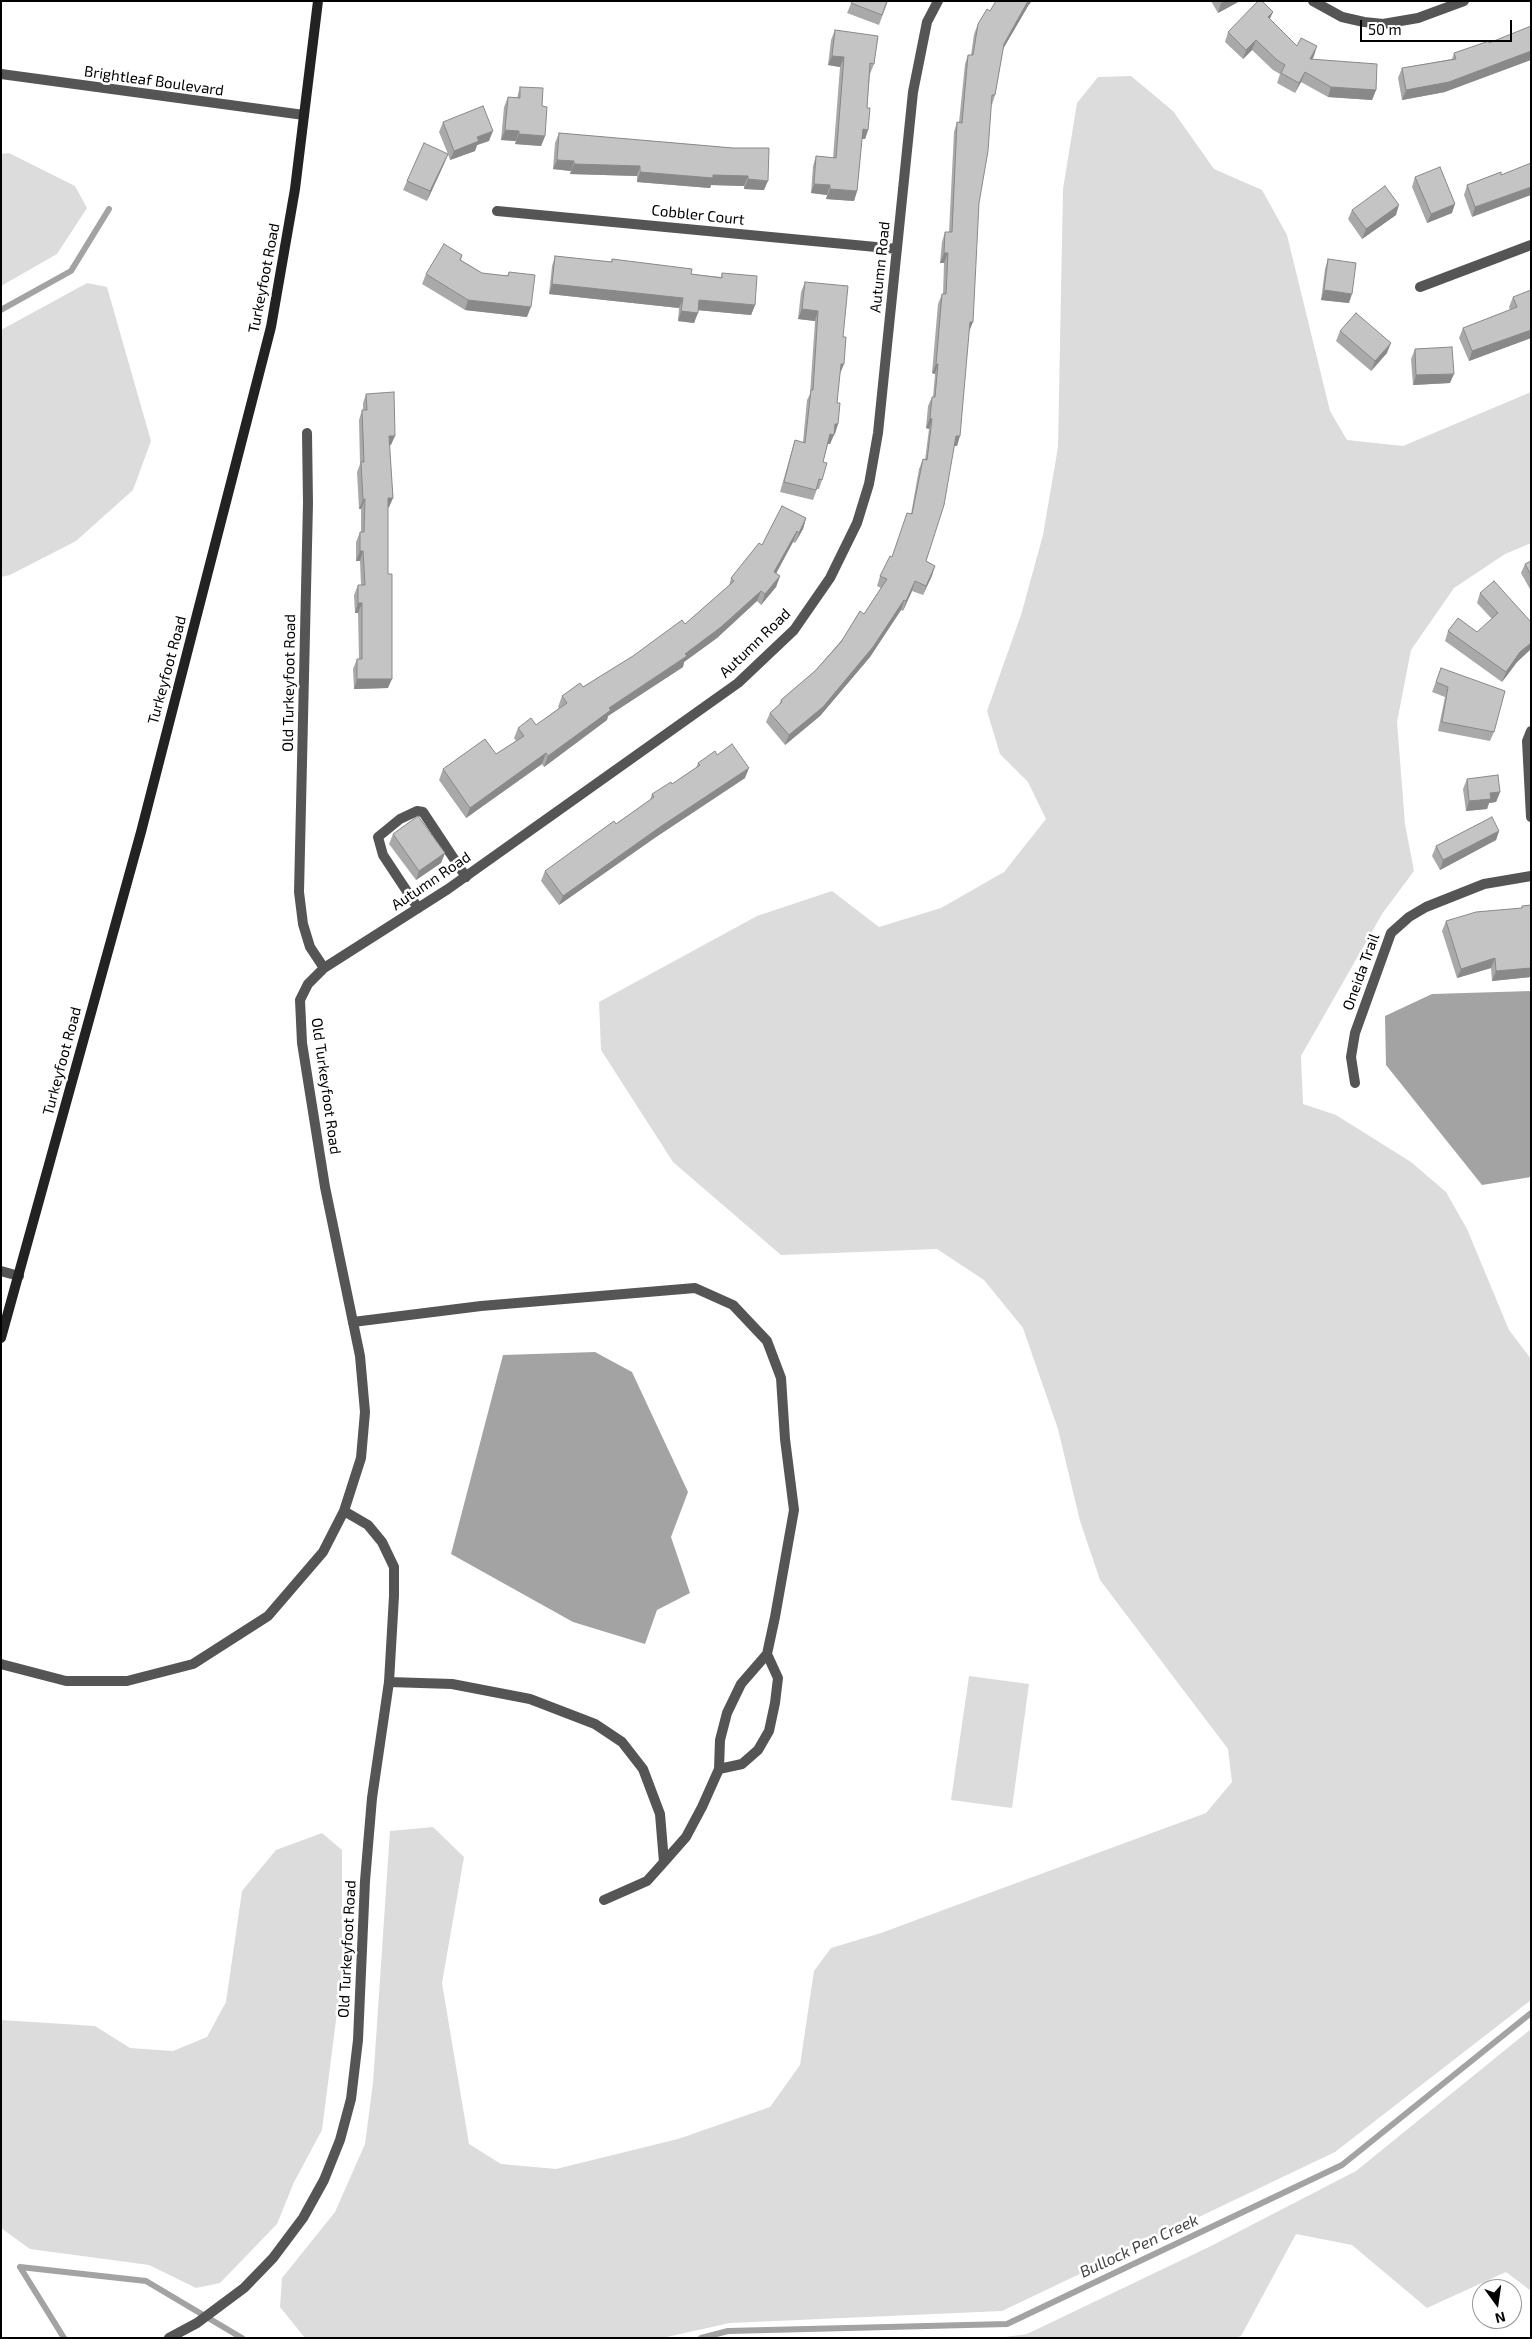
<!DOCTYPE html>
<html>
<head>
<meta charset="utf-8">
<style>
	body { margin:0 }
	#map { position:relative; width:1532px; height:2339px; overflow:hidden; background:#fff; font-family:"Exo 2",sans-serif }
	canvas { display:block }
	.frame { position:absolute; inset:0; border:2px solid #000; pointer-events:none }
	.north { position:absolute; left:1472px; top:2279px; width:50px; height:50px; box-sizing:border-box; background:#fff; border:1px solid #999; border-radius:50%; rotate:166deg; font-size:14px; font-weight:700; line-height:20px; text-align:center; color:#000 }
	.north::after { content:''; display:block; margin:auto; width:18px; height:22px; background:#000; clip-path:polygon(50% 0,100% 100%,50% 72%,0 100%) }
	.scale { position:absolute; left:1360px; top:20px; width:152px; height:22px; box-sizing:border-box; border:2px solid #000; border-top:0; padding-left:6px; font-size:15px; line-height:18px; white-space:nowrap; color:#000; -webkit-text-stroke:4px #fff; paint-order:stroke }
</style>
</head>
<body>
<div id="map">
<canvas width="1532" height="2339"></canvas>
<div class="frame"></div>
<div class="north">N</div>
<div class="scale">50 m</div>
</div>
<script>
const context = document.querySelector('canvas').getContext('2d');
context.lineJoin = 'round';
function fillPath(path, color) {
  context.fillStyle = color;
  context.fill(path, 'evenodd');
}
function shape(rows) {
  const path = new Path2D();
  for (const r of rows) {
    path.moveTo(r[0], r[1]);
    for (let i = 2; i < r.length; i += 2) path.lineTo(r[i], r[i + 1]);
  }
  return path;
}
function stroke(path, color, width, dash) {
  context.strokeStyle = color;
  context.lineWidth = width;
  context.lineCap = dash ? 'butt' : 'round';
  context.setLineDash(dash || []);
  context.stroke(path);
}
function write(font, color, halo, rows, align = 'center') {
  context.font = font + ' "Exo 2",sans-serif';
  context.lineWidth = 5;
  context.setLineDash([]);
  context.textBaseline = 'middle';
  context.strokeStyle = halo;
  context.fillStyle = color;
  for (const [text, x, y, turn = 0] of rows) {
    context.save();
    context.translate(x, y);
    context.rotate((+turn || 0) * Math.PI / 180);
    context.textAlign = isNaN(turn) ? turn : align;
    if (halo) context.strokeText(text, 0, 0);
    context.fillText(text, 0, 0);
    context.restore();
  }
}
const green = shape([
	[1131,76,1173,111,1214,169,1262,190,1287,235,1330,411,1347,440,1403,446,1531,392,1531,543,1505,554,1454,588,1411,650,1397,722,1405,824,1414,871,1382,914,1301,1056,1303,1104,1336,1115,1411,1162,1446,1192,1467,1229,1509,1330,1531,1359,1531,2000,1335,2152,1002,2311,730,2323,662,2338,305,2338,280,2307,282,2278,335,2212,365,2144,373,2083,390,1831,433,1827,464,1857,442,1983,469,2144,501,2164,556,2169,678,2139,770,2107,800,2065,814,1971,831,1948,881,1933,1206,1813,1232,1782,1228,1749,1100,1580,1080,1521,1058,1429,1023,1328,984,1280,937,1249,781,1255,673,1162,601,1050,599,1002,757,916,832,891,879,927,941,908,1004,872,1046,819,1028,782,1000,754,987,711,1021,615,1043,535,1058,447,1063,189,1077,103,1098,77],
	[9,153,75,186,87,208,57,254,1,286,1,154],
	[87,283,107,287,151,441,133,490,76,541,10,575,1,577,1,330],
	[969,1676,1029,1684,1012,1808,951,1800],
	[322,1833,342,1850,342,1973,322,2130,294,2182,277,2224,220,2283,196,2288,149,2265,30,2249,1,2228,1,2020,95,2026,130,2048,173,2051,207,2037,226,2002,242,1891,276,1850],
	[1531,2029,1531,2291,1506,2272,1427,2308,1352,2245,1296,2234,1241,2336,1235,2338,998,2338,1027,2334,1211,2246,1356,2171]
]);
const water = shape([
	[1531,991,1531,1177,1482,1185,1386,1065,1385,1016,1432,994],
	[595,1352,632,1372,688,1492,671,1537,690,1593,657,1610,645,1644,573,1622,451,1554,503,1355]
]);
const stream = shape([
	[1,310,71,271,109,209],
	[20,2267,146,2281,242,2338],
	[20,2267,64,2338],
	[701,2338,728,2331,1007,2324,1342,2165,1531,2013]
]);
const lane = shape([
	[418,908,383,855,378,837,400,819,417,811,423,812,466,877],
	[1,1271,19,1276],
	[353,1322,481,1306,695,1288,733,1305,767,1341,781,1378,785,1439,794,1510,775,1617,767,1654,741,1684,727,1713,720,1740,719,1769,702,1807,686,1837,664,1862],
	[389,1682,452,1684,530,1699,595,1724,622,1742,643,1769,660,1814,664,1862,647,1881,604,1900],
	[719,1769,742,1764,758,1750,769,1731,775,1703,778,1678,767,1654]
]);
const street = shape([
	[1313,1,1342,17,1364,22,1383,24,1418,18,1464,1],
	[1,74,304,115],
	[497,211,897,249],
	[1420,287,1531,245],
	[307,433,308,503,299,892,303,924,310,947,324,968],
	[1531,731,1527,741,1531,817],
	[1355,1083,1351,1057,1355,1033,1391,933,1409,917,1426,907,1484,884,1531,876],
	[1,1664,66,1681,127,1681,193,1664,268,1616,323,1552,344,1511,361,1458,365,1412,360,1356,325,1187,302,1043,300,1000,308,984,324,968,448,889,738,683,794,630,830,578,857,523,869,484,878,433,913,92,927,22,938,1],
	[169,2338,197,2323,244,2288,273,2258,303,2218,324,2180,340,2140,351,2099,358,2040,365,1881,372,1798,389,1682,394,1596,394,1567,382,1542,368,1525,344,1511]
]);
const secondary = shape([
	[1,1338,141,832,271,327,295,189,318,1]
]);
const wall = shape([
	[852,1,888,1,879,25,847,13],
	[1211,1,1240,1,1218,13],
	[1028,6,1003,49,995,95,992,105,991,105,979,203,969,332,957,446,954,446,926,561,935,566,923,595,912,591,903,611,901,610,870,657,820,716,785,745,766,722,770,713,779,705,781,700,815,671,864,614,881,588,877,586,880,576,892,557,911,514,919,469,923,459,925,460,929,429,926,428,928,406,932,397,933,397,935,374,932,373,938,304,942,294,943,294,944,263,940,263,942,242,945,232,949,232,954,132,957,122,959,122,965,64,968,55,971,55,974,34,978,24,990,11],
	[1270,19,1297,46,1314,56,1312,59,1376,90,1372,100,1328,97,1301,82,1295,93,1277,83,1280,74,1273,70,1252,50,1243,59,1225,42,1228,32],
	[835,30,874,64,870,74,870,73,867,108,868,130,865,139,862,139,857,191,854,201,826,199,827,195,811,193,813,166,816,156,833,158,840,67,828,65,831,40],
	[1489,43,1445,92,1402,100,1398,78,1402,68,1452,59,1454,53],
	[520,87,542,106,545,136,541,146,515,144,516,141,501,140,504,107,508,97,517,98],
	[443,122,489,141,477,145,475,151,450,160,448,154,444,164,427,201,403,190,407,181,448,154,439,132],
	[559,133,733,148,764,190,744,189,744,186,711,185,710,188,637,182,637,176,570,174,571,171,553,169,555,143],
	[1501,172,1472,217,1464,195,1467,185],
	[1415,177,1452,213,1427,223,1412,187],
	[1352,210,1396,215,1362,239,1348,219],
	[462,255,461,260,482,273,507,276,509,272,527,317,465,310,422,284,426,274],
	[555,256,611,262,612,259,691,274,721,277,722,273,755,305,751,315,698,310,694,323,678,321,679,308,549,294,552,266],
	[1328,259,1349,303,1321,300,1325,269],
	[805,282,843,337,837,403,838,424,830,444,828,444,823,462,822,480,819,489,817,489,813,500,780,492,792,450,795,440,803,442,807,400,810,394,815,321,798,319,801,292],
	[1513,297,1531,338,1469,361,1459,338,1463,328,1510,310,1509,307],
	[1340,331,1387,353,1371,371,1336,341],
	[1415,349,1450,383,1413,385,1411,359],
	[366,394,391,445,389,445,393,498,389,507,388,508,388,688,354,689,353,669,357,659,359,659,358,613,355,613,354,595,358,585,361,585,360,561,356,561,356,542,360,532,361,532,361,509,359,509,357,472,360,464,359,420,362,410,363,410,363,403],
	[806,518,803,529,795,543,793,542,776,573,780,576,776,587,761,605,757,601,717,638,684,662,683,667,608,716,607,720,544,767,542,764,466,818,439,780,443,769,496,754,516,741,514,738,518,728,536,725,559,708,558,707,562,696,583,687,685,624,729,586,731,578,762,545],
	[1531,561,1531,591,1521,573,1525,564],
	[1480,593,1531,622,1531,649,1517,662,1502,682,1445,641,1448,631,1477,632,1492,619,1477,603],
	[1441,668,1494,732,1490,741,1438,731,1445,697,1432,692],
	[717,755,745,778,656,837,559,905,541,881,545,871,616,824,650,800,652,794,672,784,696,768,698,763],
	[1467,779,1500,792,1496,802,1489,803,1487,809,1466,811,1463,789],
	[1499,831,1496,840,1440,870,1432,856,1436,846],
	[393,834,445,853,441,863,416,880,389,844],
	[1531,905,1531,977,1492,981,1491,968,1457,978,1442,931,1446,921,1521,909,1522,906]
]);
const shadedWall = shape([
	[1028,1,1032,1,1028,6,1000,54,1004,44],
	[1225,1,1240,1,1218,13,1221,3],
	[1273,12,1269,21,1268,17],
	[1256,40,1252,50,1243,59,1246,50],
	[1317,46,1314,56,1307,69,1310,59],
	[1531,51,1531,60,1445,92,1402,100,1406,90],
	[832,56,844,57,840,67,828,65],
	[1305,72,1301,82,1295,93,1299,83],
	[1331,87,1376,90,1372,100,1328,97],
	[863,129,868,130,865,139,859,139],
	[505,130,519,131,516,141,501,140],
	[493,131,489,141,477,145,475,151,450,160,454,151,477,137],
	[519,134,545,136,541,146,515,144],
	[448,154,444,164,427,201,430,191],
	[557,160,574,161,571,171,553,169],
	[574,164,640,166,637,176,570,174],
	[640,172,748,176,744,186,711,185,710,188,637,182],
	[748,179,768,181,764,190,744,189],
	[814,184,830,185,827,195,811,193],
	[1531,187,1531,195,1472,217,1475,207],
	[830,189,857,191,854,201,826,199],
	[1455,204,1452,213,1427,223,1431,214],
	[1399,205,1396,215,1362,239,1366,229],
	[944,253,948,253,944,263,940,263],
	[552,284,683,298,679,308,549,294],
	[1324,290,1352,294,1349,303,1321,300],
	[468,300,531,307,527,317,465,310],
	[699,300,755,305,751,315,696,310],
	[802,309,818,311,815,321,798,319],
	[681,311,698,313,694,323,678,321],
	[970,322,973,322,969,332],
	[1531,330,1531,338,1469,361,1472,351],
	[1391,343,1387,353,1371,371,1375,361],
	[841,364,844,364,840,374],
	[936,364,938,364,935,374,932,373],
	[1454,374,1450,383,1413,385,1416,375],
	[930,418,932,419,929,429,926,428],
	[835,424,838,424,835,434,831,433],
	[830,434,834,435,830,444,827,444],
	[389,436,395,436,391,445,385,446],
	[956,436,960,436,957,446,952,445],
	[388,498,393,498,389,507,385,508],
	[365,499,361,509,359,509,363,500],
	[806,518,803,529,795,543,799,533],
	[797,531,793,542,771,583,774,572],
	[360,551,363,551,360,561,356,561],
	[935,566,932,576,923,595,926,586],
	[780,576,776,587,761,605,765,594],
	[915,581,912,591,903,611,906,601],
	[761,591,757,601,717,638,684,662,683,667,608,716,607,720,544,767,548,756,609,708,685,654],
	[904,600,901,610,870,657,820,716,785,745,789,735],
	[358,603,362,603,358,613,355,613],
	[1531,643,1531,649,1517,662,1502,682,1506,672,1520,652],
	[357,679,392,679,388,688,354,689],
	[546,753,542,764,466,818,470,808],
	[749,768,745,778,656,837,559,905,563,896,660,827],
	[1500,792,1496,802,1489,803,1487,809,1466,811,1469,801,1490,793],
	[1499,831,1496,840,1440,870,1443,860],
	[445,853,441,863,416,880,419,871],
	[1495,958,1491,968,1457,978,1461,969],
	[1531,968,1531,977,1492,981,1496,971]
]);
const building = shape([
	[852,1,887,1,882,15,851,3,852,1],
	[996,1,1028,1,1004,44,995,95,992,95,988,151,979,203,973,322,970,322,960,436,956,436,944,505,926,561,935,566,926,586,915,581,906,601,904,600,873,647,823,707,789,735,770,713,782,702,781,700,815,671,841,642,860,611,864,614,887,579,880,576,890,556,892,557,907,513,912,514,923,459,927,460,932,419,930,418,932,397,935,397,938,364,936,364,942,294,946,294,948,253,944,253,945,232,952,232,957,122,962,123,968,55,973,55,978,24,987,9,990,11,996,1],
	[1258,1,1262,1,1273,12,1268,17,1297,46,1301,38,1317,46,1310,59,1377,64,1376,90,1331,87,1305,72,1299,83,1281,73,1285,65,1277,60,1256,40,1246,50,1228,32,1258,1],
	[1531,26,1531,51,1449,82,1406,90,1402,68,1456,59,1454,53,1489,41,1489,43,1531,26],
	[835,30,878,36,874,64,870,63,867,108,870,108,868,130,863,129,857,191,830,189,830,185,814,184,816,156,836,158,844,57,832,56,835,30],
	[520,87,543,88,542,106,547,107,545,136,519,134,519,131,505,130,508,97,520,98,520,87],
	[483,106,493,131,477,137,479,141,454,151,443,122,483,106],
	[559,133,733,148,769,148,768,181,748,179,748,176,713,175,713,178,640,172,640,166,574,164,574,161,557,160,559,133],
	[424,143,448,154,430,191,407,181,424,143],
	[1531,163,1531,187,1475,207,1467,185,1501,172,1501,175,1531,163],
	[1440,167,1455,204,1431,214,1415,177,1440,167],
	[1385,186,1399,205,1366,229,1352,210,1385,186],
	[444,244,462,255,460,260,482,273,508,276,509,272,535,275,531,307,468,300,426,274,444,244],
	[555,256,612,262,612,259,692,269,691,274,722,278,722,273,757,276,755,305,699,300,698,313,681,311,683,298,552,284,555,256],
	[1328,259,1356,263,1352,294,1324,290,1328,259],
	[805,282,848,286,843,337,846,337,844,364,841,364,837,403,840,403,838,424,835,424,834,435,830,434,823,462,827,463,822,480,819,479,816,490,784,482,795,440,805,443,811,390,813,390,818,311,802,309,805,282],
	[1531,290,1531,330,1472,351,1463,328,1517,307,1513,297,1531,290],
	[1356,313,1391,343,1375,361,1340,331,1356,313],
	[1452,347,1454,374,1416,375,1415,349,1452,347],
	[394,392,395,436,389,436,393,498,388,498,388,574,392,574,392,679,357,679,357,659,362,659,362,603,358,603,358,585,365,585,363,551,360,551,360,532,364,532,365,499,363,500,361,462,364,462,362,410,367,410,366,394,394,392],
	[782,506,806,518,799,533,797,531,774,572,780,576,765,594,761,591,721,627,685,654,687,656,609,708,611,710,548,756,546,753,470,808,443,769,485,739,496,754,524,736,518,728,531,718,536,725,567,703,562,696,580,683,583,687,633,656,682,620,685,624,734,581,731,578,759,543,762,545,782,506],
	[1531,561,1531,575,1525,564,1531,561],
	[1494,581,1531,622,1531,643,1520,652,1506,672,1448,631,1458,618,1477,632,1498,613,1480,593,1494,581],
	[1441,668,1505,691,1494,732,1442,722,1448,687,1436,682,1441,668],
	[732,744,749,768,660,827,563,896,545,871,614,821,616,824,654,797,652,794,671,782,672,784,700,765,698,763,715,751,717,755,732,744],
	[1498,775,1500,792,1490,793,1491,799,1469,801,1467,779,1498,775],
	[418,816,445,853,419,871,393,834,418,816],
	[1492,817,1499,831,1443,860,1436,846,1492,817],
	[1531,905,1531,968,1496,971,1495,958,1461,969,1446,921,1476,912,1522,908,1522,906,1531,905]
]);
const streetNames = [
	["Brightleaf Boulevard",154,81,8],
	["Cobbler Court",698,215,6],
	["Autumn Road",880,267,-84],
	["Turkeyfoot Road",264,278,-79],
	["Autumn Road",755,643,-44],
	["Turkeyfoot Road",167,670,-75],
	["Old Turkeyfoot Road",289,683,-89],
	["Autumn Road",431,881,-34],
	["Oneida Trail",1361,972,-70],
	["Turkeyfoot Road",62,1061,-75],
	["Old Turkeyfoot Road",326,1086,82],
	["Old Turkeyfoot Road",347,1949,-87]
];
const waterNames = [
	["Bullock Pen Creek",1139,2246,-25]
];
fillPath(green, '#dcdcdc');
fillPath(water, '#a3a3a3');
stroke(stream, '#a3a3a3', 6);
stroke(lane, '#555', 10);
stroke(street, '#555', 10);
stroke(secondary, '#222', 10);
fillPath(wall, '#a9a9a9');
fillPath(shadedWall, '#898989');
fillPath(building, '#c4c4c4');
stroke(building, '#898989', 1);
write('15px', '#000', '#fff', streetNames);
write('italic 16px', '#444', '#fff', waterNames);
</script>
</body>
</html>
